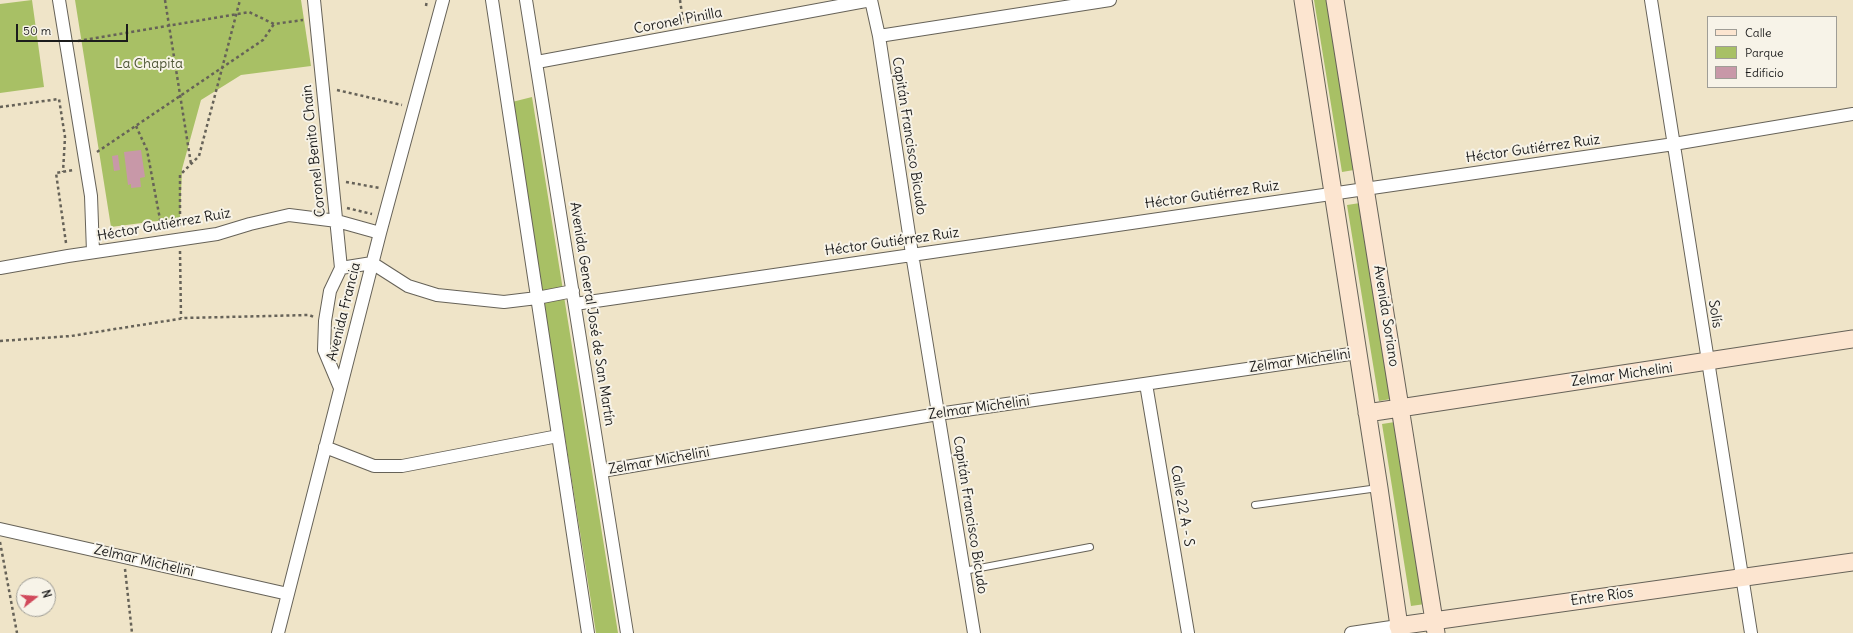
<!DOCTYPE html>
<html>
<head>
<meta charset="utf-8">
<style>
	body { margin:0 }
	#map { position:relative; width:1853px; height:633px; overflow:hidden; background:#efe4c8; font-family:Delius,sans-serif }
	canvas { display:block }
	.legend { position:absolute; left:1707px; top:16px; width:130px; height:72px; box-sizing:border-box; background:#f7f3e8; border:1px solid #9f9d96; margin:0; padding:5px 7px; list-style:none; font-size:12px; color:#1c1c1c }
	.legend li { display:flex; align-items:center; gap:8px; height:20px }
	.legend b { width:20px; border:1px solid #9f9d96 }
	.north { position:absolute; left:16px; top:577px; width:40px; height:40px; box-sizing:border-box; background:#f7f3e8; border:1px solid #9f9d96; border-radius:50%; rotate:73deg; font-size:11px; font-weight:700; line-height:16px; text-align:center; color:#1c1c1c }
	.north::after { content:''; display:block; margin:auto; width:14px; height:18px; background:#d1495b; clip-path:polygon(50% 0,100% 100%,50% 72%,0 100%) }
	.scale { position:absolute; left:16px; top:24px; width:112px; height:18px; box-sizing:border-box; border:2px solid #1c1c1c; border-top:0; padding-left:5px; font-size:12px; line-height:14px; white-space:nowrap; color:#1c1c1c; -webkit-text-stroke:3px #f7f3e8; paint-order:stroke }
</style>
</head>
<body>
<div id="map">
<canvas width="1853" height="633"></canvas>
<ul class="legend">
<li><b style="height:5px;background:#fce5d0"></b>Calle</li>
<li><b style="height:11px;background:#a8c065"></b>Parque</li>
<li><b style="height:11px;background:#c898a8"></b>Edificio</li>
</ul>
<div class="north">N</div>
<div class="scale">50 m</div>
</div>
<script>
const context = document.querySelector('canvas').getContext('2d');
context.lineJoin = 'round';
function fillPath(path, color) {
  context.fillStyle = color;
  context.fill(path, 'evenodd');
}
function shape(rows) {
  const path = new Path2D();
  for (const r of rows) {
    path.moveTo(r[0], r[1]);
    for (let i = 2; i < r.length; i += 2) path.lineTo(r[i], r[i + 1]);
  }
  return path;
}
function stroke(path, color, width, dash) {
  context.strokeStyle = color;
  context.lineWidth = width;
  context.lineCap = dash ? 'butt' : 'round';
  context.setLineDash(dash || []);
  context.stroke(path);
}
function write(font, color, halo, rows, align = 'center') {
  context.font = font + ' Delius,sans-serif';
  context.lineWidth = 4;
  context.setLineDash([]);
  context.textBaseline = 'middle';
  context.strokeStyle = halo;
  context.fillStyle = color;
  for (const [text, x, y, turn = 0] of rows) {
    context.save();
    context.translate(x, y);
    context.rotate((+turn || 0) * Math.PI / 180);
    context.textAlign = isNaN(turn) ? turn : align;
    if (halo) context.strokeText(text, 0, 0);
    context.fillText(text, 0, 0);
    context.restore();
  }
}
const green = shape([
	[32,0,44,87,0,93,0,4],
	[75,0,301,0,311,66,241,75,201,100,182,169,180,218,111,227],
	[1314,0,1327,0,1354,170,1342,172],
	[532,97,618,633,596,633,512,102],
	[1360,203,1391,399,1379,401,1347,205],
	[1395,422,1425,604,1411,606,1382,424]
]);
const building = shape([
	[141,150,145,177,140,178,141,187,131,188,131,184,128,185,124,152],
	[118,155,120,170,114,171,112,156]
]);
const path = shape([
	[165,0,191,164],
	[680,0,683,21],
	[426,6,427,0],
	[78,41,249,12,274,24,303,20],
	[337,90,402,105],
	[0,107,59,99,65,137,63,172],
	[136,126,147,150,162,230],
	[97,152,263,40,274,24],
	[346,182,380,188],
	[347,208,372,214],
	[180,226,180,175,199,156,240,0],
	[66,243,56,173,74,170],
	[180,251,181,318],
	[0,341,71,336,185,318,309,315,314,317],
	[0,542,17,633],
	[125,569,132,633]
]);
const lane = shape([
	[1255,505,1378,488],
	[964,571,1090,547]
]);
const street = shape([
	[59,0,91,196,93,252],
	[314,0,341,268,372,263,408,286,437,295,504,302,537,298,573,291],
	[492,0,588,633],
	[526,0,627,633],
	[871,0,879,36,912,254,974,633],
	[1651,0,1751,633],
	[879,36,1110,0],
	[537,62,871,0],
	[0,268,68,256,217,234,250,224,289,215,337,221,380,233],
	[575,304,1674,144,1853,114],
	[1146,384,1188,633],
	[340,388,324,350,325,321,330,291,341,268],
	[325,447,374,466,402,466,558,436],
	[602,471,938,414,1357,353],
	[0,529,288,594],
	[278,633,380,233,443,0],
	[1351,633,1398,626]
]);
const secondary = shape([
	[1303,0,1379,488,1400,633],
	[1335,0,1436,633],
	[1367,413,1853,339],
	[1398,626,1853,562]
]);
const streetNames = [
	["Coronel Pinilla",678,21,-11],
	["Capitán Francisco Bicudo",909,136,81],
	["Héctor Gutiérrez Ruiz",1533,149,-8],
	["Coronel Benito Chain",314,151,-96],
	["Héctor Gutiérrez Ruiz",1212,195,-8],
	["Héctor Gutiérrez Ruiz",164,225,-10],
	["Héctor Gutiérrez Ruiz",892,242,-8],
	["Avenida Francia",344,312,-76],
	["Avenida General José de San Martín",592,314,81],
	["Solís",1715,314,81],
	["Avenida Soriano",1386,316,81],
	["Zelmar Michelini",1300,361,-8],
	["Zelmar Michelini",1622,375,-8],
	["Zelmar Michelini",979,408,-8],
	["Zelmar Michelini",659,461,-10],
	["Calle 22 A - S",1182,506,80],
	["Capitán Francisco Bicudo",970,515,81],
	["Zelmar Michelini",144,561,13],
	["Entre Ríos",1602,597,-8]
];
const parkNames = [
	["La Chapita",149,64]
];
fillPath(green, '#a8c065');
fillPath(building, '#c898a8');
stroke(lane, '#666258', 8);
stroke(street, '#666258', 14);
stroke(secondary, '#666258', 19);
stroke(path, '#666258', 2.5, [3, 3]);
stroke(lane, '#fff', 6);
stroke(street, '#fff', 12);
stroke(secondary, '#fce5d0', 17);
write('14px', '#1c1c1c', '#f7f3e8', streetNames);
write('14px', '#4d5536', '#f7f3e8', parkNames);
</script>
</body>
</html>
